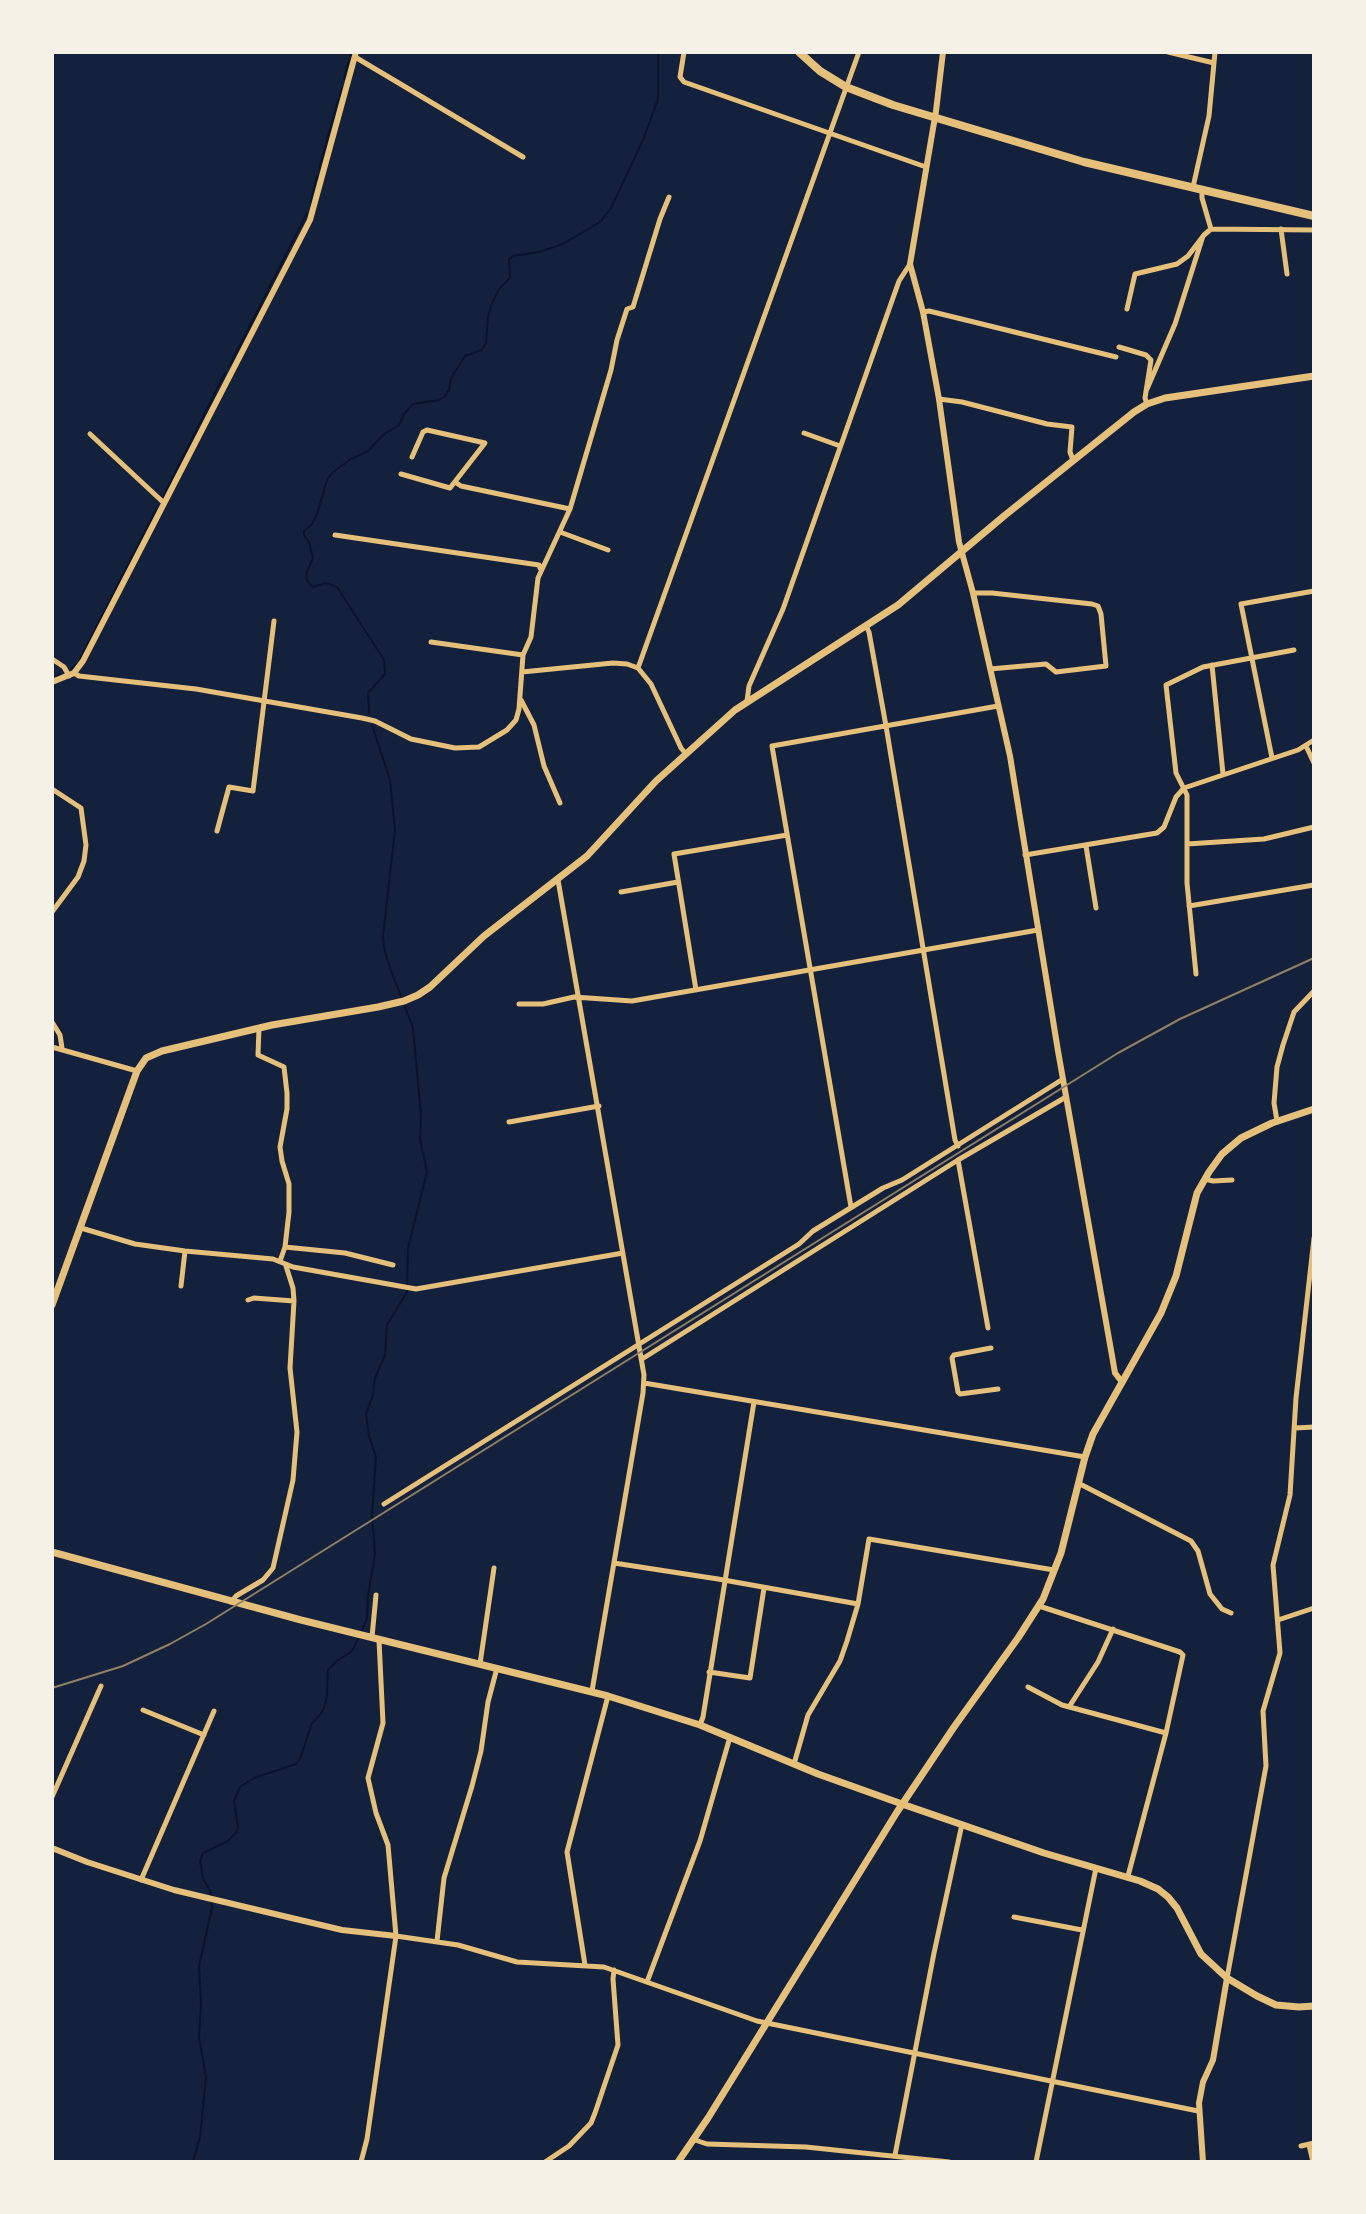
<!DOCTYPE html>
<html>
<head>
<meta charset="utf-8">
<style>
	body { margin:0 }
	#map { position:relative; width:1366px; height:2214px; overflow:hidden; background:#14213d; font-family:Quicksand,sans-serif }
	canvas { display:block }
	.frame { position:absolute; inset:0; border:54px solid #f6f1e7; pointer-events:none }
</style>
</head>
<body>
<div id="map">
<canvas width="1366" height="2214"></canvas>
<div class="frame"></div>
</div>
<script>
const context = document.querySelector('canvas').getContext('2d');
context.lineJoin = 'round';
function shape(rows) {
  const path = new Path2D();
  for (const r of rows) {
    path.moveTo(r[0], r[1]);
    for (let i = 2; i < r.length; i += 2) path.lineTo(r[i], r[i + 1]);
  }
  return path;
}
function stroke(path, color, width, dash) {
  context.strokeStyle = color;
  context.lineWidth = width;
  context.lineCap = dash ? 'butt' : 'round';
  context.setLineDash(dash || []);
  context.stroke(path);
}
const stream = shape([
	[350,56,352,52],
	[344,79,349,60],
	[340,96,342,88],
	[319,169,338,100],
	[310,205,317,176],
	[229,367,307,213],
	[163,497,225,373],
	[80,659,157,508],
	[71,669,77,664],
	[57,676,60,675],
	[369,713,368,693,385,674,384,660,337,587,326,583,313,587,307,581,306,574,313,558,309,542,304,535,304,531,312,524,317,514,327,480,332,473,351,459,368,451,384,434,399,425,404,414,413,404,439,400,445,396,449,390,451,378,465,356,482,350,486,343,488,317,492,303,499,289,510,278,509,259,513,256,539,252,563,244,600,222,611,208,643,140,658,99,658,52],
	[361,1633,367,1618,368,1595,375,1554,372,1515,376,1457,369,1436,366,1414,373,1395,375,1378,385,1355,387,1325,407,1292,408,1248,427,1172,420,1139,421,1116,413,1028,390,968,384,948,383,936,395,830,390,780,372,725],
	[193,2162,200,2137,206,2077,199,2038,201,2003,199,1966,212,1908,211,1893,203,1878,200,1861,203,1853,228,1841,237,1832,238,1827,234,1801,240,1787,254,1778,296,1764,300,1759,312,1723,320,1715,324,1708,327,1696,328,1670,337,1661,352,1651,358,1639]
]);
const minor = shape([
	[684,52,680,77,684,82,926,167],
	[1168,52,1214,63],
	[355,57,523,157],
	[1193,187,1209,116,1215,52],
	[1202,189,1202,198,1211,229],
	[1281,229,1287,274],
	[1127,309,1135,274,1177,264,1188,256,1204,235,1211,229,1314,230],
	[923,312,929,311,1116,357],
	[1119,347,1146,355,1151,360,1145,398,1147,404],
	[1147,389,1175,324,1203,236],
	[939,399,962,402,1047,424,1072,427,1070,452,1073,460],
	[804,433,840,446],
	[90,434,164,503],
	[401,474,450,488,485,443,427,430,423,432,412,457],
	[455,482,461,486,570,509],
	[560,532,608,550],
	[335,535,539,565,540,568],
	[973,593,992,593,1092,604,1098,606,1101,614,1106,666,1056,672,1046,664,990,669],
	[866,626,869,632,886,726,955,1140,958,1146],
	[431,642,523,655],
	[52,659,64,667,69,676],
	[1212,665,1223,774],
	[638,668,859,52],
	[522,672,613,663,627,664,638,668,651,684,681,748,686,754],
	[74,673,79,676,196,689,362,718,375,721,411,739,455,748,479,747,507,730,516,720,519,709,523,655,531,637,538,578,570,509,611,370,617,340,627,309,633,307,660,219,669,197],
	[521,700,534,725,544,766,560,803],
	[747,701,749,686,783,609,899,281,910,264],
	[1306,746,1314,763],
	[1272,758,1241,604,1314,591],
	[52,789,81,808,86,845,84,861,78,877,52,912],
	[217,831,229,787,253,791,274,621],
	[1187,844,1264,839,1314,827],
	[1086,846,1096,908],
	[1025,855,1157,833,1164,827,1176,797,1184,788,1298,750,1314,740],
	[558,880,644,1375,643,1393,592,1691],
	[621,892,678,882],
	[1189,906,1314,885],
	[1196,974,1187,883,1187,795,1176,773,1166,685,1203,667,1294,650],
	[696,990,674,854,787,835],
	[519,1004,543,1004,574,997,632,1001,1038,930],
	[52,1022,60,1035,62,1048],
	[259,1028,258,1055,284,1067,287,1093,287,1109,280,1147,282,1161,289,1184,289,1212,285,1247,280,1261],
	[52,1047,137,1071],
	[1277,1121,1274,1103,1277,1067,1283,1045,1294,1012,1314,991],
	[509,1122,599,1106],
	[958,1160,988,1328],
	[1205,1179,1213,1181,1232,1180],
	[851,1207,772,746,998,706],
	[81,1228,135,1244,185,1251,273,1259,293,1267,416,1289,623,1253],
	[285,1247,345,1253,393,1265],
	[181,1286,185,1251],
	[248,1300,254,1298,294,1301],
	[991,1348,954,1355,952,1358,958,1392,960,1394,998,1389],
	[642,1359,958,1160,1066,1097],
	[644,1383,1085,1457],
	[1295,1428,1314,1427],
	[1078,1483,1191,1541,1198,1551,1210,1594,1222,1609,1231,1613],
	[384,1504,799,1244,813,1231,839,1215,883,1188,902,1180,1063,1079],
	[614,1563,718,1579,858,1604],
	[231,1602,236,1596,263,1580,273,1568,293,1480,297,1432,290,1368,294,1301,293,1288,286,1266],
	[1039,1606,1180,1652,1183,1655,1166,1733,1128,1876],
	[1278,1620,1314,1608],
	[372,1637,376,1595],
	[480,1664,494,1568],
	[709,1672,750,1678,764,1588],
	[1028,1687,1062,1705,1166,1733],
	[1069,1707,1098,1662,1113,1629],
	[143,1710,204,1735],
	[700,1725,703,1717,754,1402],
	[794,1764,808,1715,840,1661,847,1641,858,1604,869,1539,1054,1570],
	[52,1797,101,1686],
	[141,1880,214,1711],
	[1014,1917,1082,1930],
	[396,1936,458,1945,517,1962,604,1967,757,2021,1198,2111],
	[437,1941,444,1878,472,1786,481,1751,488,1702,497,1668],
	[585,1965,567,1852,608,1696],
	[1227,1978,1266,1766,1263,1711,1280,1653,1273,1565,1290,1495,1296,1398,1314,1238],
	[647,1982,700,1841,730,1737],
	[695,2140,707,2144,806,2147,949,2162],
	[1309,2145,1313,2162],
	[1301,2146,1314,2143],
	[895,2155,934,1953,962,1824],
	[361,2162,367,2139,396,1936,388,1845,376,1813,368,1778,383,1723,379,1640],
	[545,2162,569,2146,591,2123,595,2113,618,2045,613,1979,614,1970],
	[1036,2162,1096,1868]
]);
const tertiary = shape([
	[943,52,936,111,910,264,923,312,939,399,959,542,973,593,1010,756,1058,1051,1111,1350,1115,1373,1122,1382],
	[52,682,74,673,83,661,310,220,356,52],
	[52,1848,87,1862,174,1890,342,1930,396,1936],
	[1203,2162,1199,2103,1203,2082,1213,2060,1227,1978]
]);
const secondary = shape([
	[678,2162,708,2118,897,1812,954,1727,1018,1638,1043,1599,1061,1553,1085,1457,1093,1434,1161,1313,1176,1276,1197,1193,1209,1172,1222,1154,1241,1138,1272,1123,1314,1109]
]);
const primary = shape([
	[52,1305,137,1071,146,1058,162,1051,272,1025,378,1007,404,1001,418,995,430,987,484,936,587,856,656,781,735,710,898,605,1004,516,1134,412,1147,404,1165,398,1314,376],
	[52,1552,301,1620,608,1696,700,1725,818,1774,902,1804,1044,1853,1140,1881,1158,1889,1168,1897,1177,1908,1201,1954,1227,1978,1257,1996,1276,2005,1299,2007,1314,2006]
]);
const trunk = shape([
	[799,52,820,71,846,87,893,105,1084,162,1314,216]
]);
const rail = shape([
	[52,1688,123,1666,170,1644,206,1624,1118,1053,1180,1019,1314,958]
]);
stroke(stream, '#0b132b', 2);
stroke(minor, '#e5c07b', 5);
stroke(tertiary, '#e5c07b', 6);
stroke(secondary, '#e5c07b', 7);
stroke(primary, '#e5c07b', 7);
stroke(trunk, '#e5c07b', 8);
stroke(rail, '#918062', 2);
</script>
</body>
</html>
